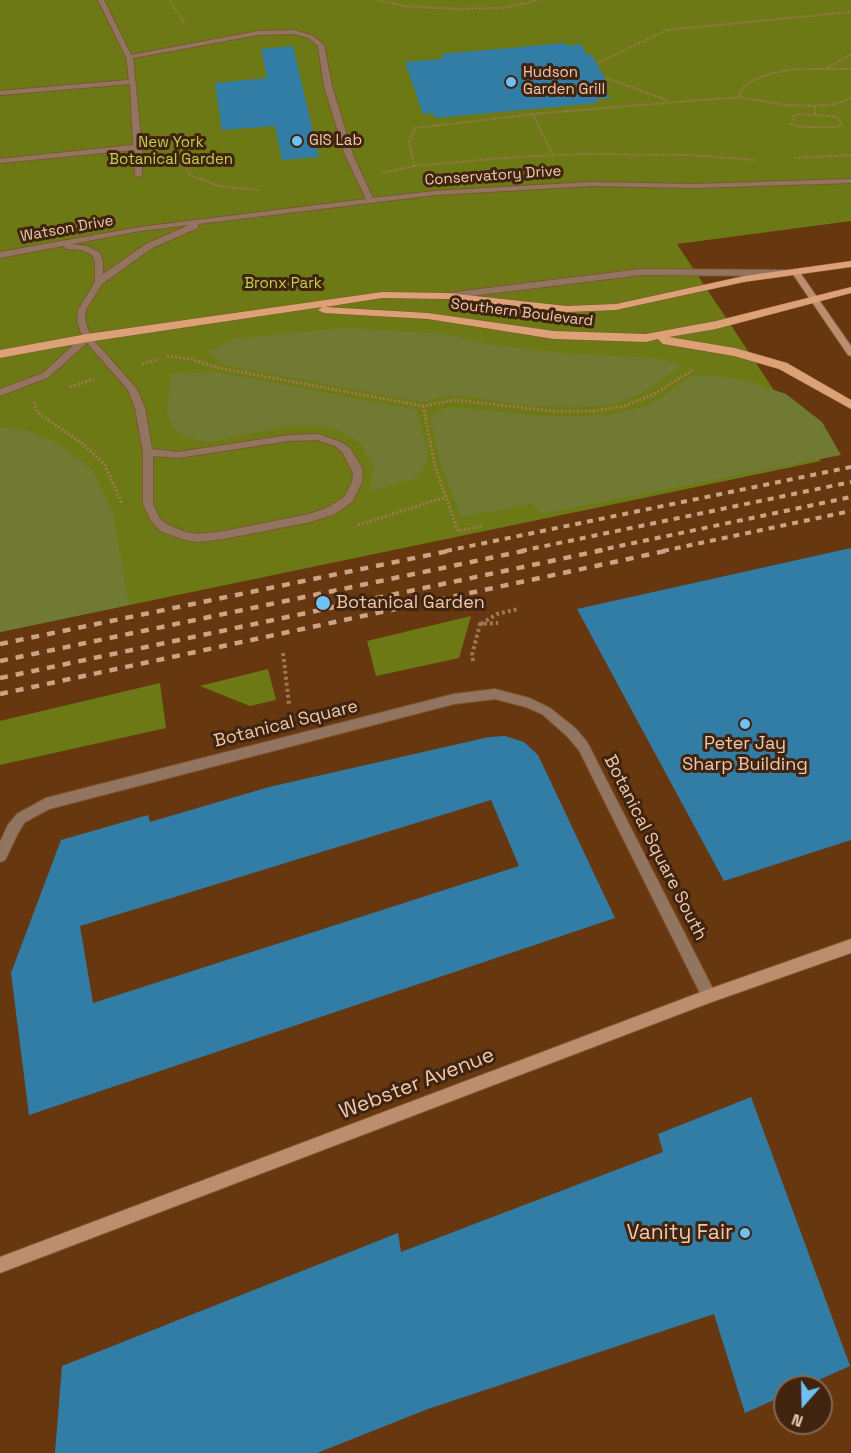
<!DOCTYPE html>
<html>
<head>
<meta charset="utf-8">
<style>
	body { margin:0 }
	#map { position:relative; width:851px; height:1453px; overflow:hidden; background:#673810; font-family:"Space Grotesk",sans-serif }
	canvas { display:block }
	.north { position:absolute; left:773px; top:1375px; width:60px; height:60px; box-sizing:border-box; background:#40240f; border:2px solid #85664f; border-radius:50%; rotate:200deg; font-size:16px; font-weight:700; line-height:24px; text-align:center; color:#edc9b0 }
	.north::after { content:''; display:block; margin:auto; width:21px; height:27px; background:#6ec2f3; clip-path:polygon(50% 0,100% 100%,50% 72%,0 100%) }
</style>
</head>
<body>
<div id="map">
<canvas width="851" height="1453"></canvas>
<div class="north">N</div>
</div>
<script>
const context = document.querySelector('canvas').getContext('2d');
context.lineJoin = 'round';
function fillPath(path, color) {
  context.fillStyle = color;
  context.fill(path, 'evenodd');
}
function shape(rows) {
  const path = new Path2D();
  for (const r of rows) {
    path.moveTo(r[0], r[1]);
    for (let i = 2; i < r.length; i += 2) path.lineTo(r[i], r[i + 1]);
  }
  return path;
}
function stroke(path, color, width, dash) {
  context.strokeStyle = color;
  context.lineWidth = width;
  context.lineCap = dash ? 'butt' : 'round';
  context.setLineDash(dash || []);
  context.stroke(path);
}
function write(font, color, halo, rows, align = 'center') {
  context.font = font + ' "Space Grotesk",sans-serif';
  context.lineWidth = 6;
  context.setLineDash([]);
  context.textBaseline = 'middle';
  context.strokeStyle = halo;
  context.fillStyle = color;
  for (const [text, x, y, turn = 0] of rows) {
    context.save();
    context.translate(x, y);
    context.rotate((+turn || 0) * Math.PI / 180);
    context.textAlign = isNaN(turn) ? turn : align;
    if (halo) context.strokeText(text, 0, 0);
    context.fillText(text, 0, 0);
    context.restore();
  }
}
const green = shape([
	[0,0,851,0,851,221,677,244,821,461,0,632],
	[471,616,459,658,376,676,367,641],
	[268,669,276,700,250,706,200,686],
	[160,683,166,728,0,765,0,721]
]);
const forest = shape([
	[343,328,445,334,494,345,563,353,654,358,682,365,648,390,615,404,575,407,521,405,472,397,447,396,423,402,224,365,208,353,232,339],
	[217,372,417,410,428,454,426,464,416,478,370,492,373,465,360,443,339,431,312,425,285,427,209,442,185,437,172,426,167,410,171,374],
	[712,375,751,382,786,394,822,422,841,455,541,514,533,504,461,517,442,469,430,418,439,410,450,407,554,417,610,415,648,406,690,377],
	[0,427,25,430,56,442,92,469,113,513,129,605,0,632]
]);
const building = shape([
	[566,43,567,46,581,44,587,55,592,55,609,86,604,87,610,98,596,99,598,103,435,118,433,113,423,114,405,62,443,59,441,54],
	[293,46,319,157,282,160,275,126,222,130,215,83,267,78,261,49],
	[851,548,851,840,724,881,577,609],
	[505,736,524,742,538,755,615,918,29,1115,11,973,61,840,148,815,150,822,269,787,489,737],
	[491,800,519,866,93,1003,80,926],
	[751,1097,850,1366,803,1387,785,1387,785,1395,745,1413,714,1314,428,1409,317,1453,55,1453,62,1366,398,1233,401,1252,663,1152,658,1134]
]);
const pathFar2 = shape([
	[170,0,185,25],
	[377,0,404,6,457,9,503,8,539,0],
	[598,63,667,30,851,12],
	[826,69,851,54],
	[851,69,795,69,773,73,751,81,742,89,739,97,785,105,815,106,835,104,851,98],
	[607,78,669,101],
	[815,106,815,114],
	[796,114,832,116,839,119,841,124,836,127,801,127,791,124,796,114],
	[533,115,553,155],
	[161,157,177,158,192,176,219,186,259,190],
	[795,158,851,155],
	[414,166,409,141,415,128,543,113,739,97],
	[382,173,414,166,514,157,587,154,691,155,754,160]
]);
const pathFar1 = shape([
	[167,356,190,359,219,368,423,406,456,400,551,411,594,411,625,406,654,394,693,370],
	[142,364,158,359],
	[70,387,94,379],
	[34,402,37,412,83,444,105,465,122,504],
	[423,406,435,466,458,531,483,526],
	[358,525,446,497]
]);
const path = shape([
	[481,624,497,614,518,609],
	[283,653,289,704],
	[473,661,472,655,480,624,498,623]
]);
const lane = shape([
	[98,0,104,0,131,55,258,31,294,30,313,36,324,45,332,86,353,155,373,198,435,191,591,182,694,184,851,179,851,183,694,188,591,186,435,195,198,224,198,228,152,248,102,284,86,310,85,320,91,337,137,389,145,408,152,449,178,452,289,435,318,434,341,442,350,448,361,466,363,473,362,482,352,502,335,514,310,522,224,539,198,542,185,540,160,531,151,521,143,504,143,452,135,408,128,390,87,343,49,377,0,396,0,389,43,373,82,337,77,320,78,310,95,282,95,261,92,255,82,250,67,249,63,246,0,258,0,252,140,227,366,199,345,155,324,86,318,46,309,38,294,34,258,35,133,58,142,147,142,177,135,175,134,150,0,163,0,159,133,145,130,84,0,95,0,91,129,80,126,57,98,0],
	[189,225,146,244,103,274,103,261,99,252,87,246,72,244,140,231,189,225],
	[317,440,335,446,342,452,353,473,352,482,344,497,327,508,309,514,224,531,198,534,186,532,168,525,160,519,153,504,153,456,178,458,289,441,317,440],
	[641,269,785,270,789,273,785,276,641,275,447,299,443,296,447,293,641,269]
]);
const street = shape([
	[495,689,529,698,550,708,575,728,587,742,714,991,716,996,714,1001,709,1003,704,1001,579,750,567,736,542,714,526,707,495,699,454,704,49,809,25,822,18,833,5,860,0,862,0,842,8,825,17,814,46,798,454,694,495,689]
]);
const secondary = shape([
	[796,270,799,271,851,346,851,356,848,355,792,273,796,270],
	[851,939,851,953,709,1003,0,1273,0,1257,709,989,851,939]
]);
const primary = shape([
	[851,261,851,267,744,282,616,310,567,312,447,299,382,298,325,307,428,313,554,331,646,334,716,321,851,287,851,293,716,329,669,337,735,348,787,363,851,400,851,409,779,369,734,356,663,344,658,339,646,342,554,339,428,319,324,313,318,310,322,307,87,342,0,358,0,350,87,334,382,292,447,293,567,306,616,304,744,276,851,261]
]);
const railFar1 = shape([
	[446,551,851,467],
	[521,551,851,482],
	[596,551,851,497],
	[663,551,851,511]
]);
const rail = shape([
	[0,644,453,550],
	[0,661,528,550],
	[0,678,603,550],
	[0,694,670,550]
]);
const markers = [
	[511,82,6,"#6ec2f3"],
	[297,141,6,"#6ec2f3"],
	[323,603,8,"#6ec2f3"],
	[745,724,6,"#6ec2f3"],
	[745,1233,6,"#6ec2f3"]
];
const farPoinames = [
	["Hudson",523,73],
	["Garden Grill",523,90],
	["GIS Lab",309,141]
];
const farParknames = [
	["New York",171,143],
	["Botanical Garden",171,160],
	["Bronx Park",283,284]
];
const farStreetnames = [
	["Conservatory Drive",493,176,-4],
	["Watson Drive",67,229,-10],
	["Southern Boulevard",522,313,7]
];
const poiNames = [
	["Botanical Garden",336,603],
	["Peter Jay",745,744,"center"],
	["Sharp Building",745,765,"center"]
];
const streetNames = [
	["Botanical Square",286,724,-14],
	["Botanical Square South",655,848,63]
];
const nearStreetnames = [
	["Webster Avenue",417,1084,-21]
];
const nearPoinames = [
	["Vanity Fair",733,1233]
];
fillPath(green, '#6d7915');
fillPath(forest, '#707a32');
fillPath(building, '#327da6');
stroke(lane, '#825530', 2);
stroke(street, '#825530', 2);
stroke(secondary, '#825530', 2);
stroke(primary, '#825530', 1);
stroke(pathFar2, '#a17755', 2, [1.5, 1.5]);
stroke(pathFar1, '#a17755', 3, [2, 2]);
stroke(path, '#a17755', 4, [3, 3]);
fillPath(lane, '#927561');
fillPath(street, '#927561');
fillPath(secondary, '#bc8e6e');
fillPath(primary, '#dca177');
stroke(railFar1, '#cba487', 4, [6, 6]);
stroke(rail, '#cba487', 4.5, [8, 8]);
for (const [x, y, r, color] of markers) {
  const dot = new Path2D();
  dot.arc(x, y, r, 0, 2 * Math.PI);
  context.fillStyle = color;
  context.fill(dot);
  stroke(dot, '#40240f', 2);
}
write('15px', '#edc9b0', '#40240f', farPoinames, 'left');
write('15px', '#bfd14f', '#40240f', farParknames);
write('15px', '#edc9b0', '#40240f', farStreetnames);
write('18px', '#edc9b0', '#40240f', poiNames, 'left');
write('18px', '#edc9b0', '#40240f', streetNames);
write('21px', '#edc9b0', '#40240f', nearStreetnames);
write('21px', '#edc9b0', '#40240f', nearPoinames, 'right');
</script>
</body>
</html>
